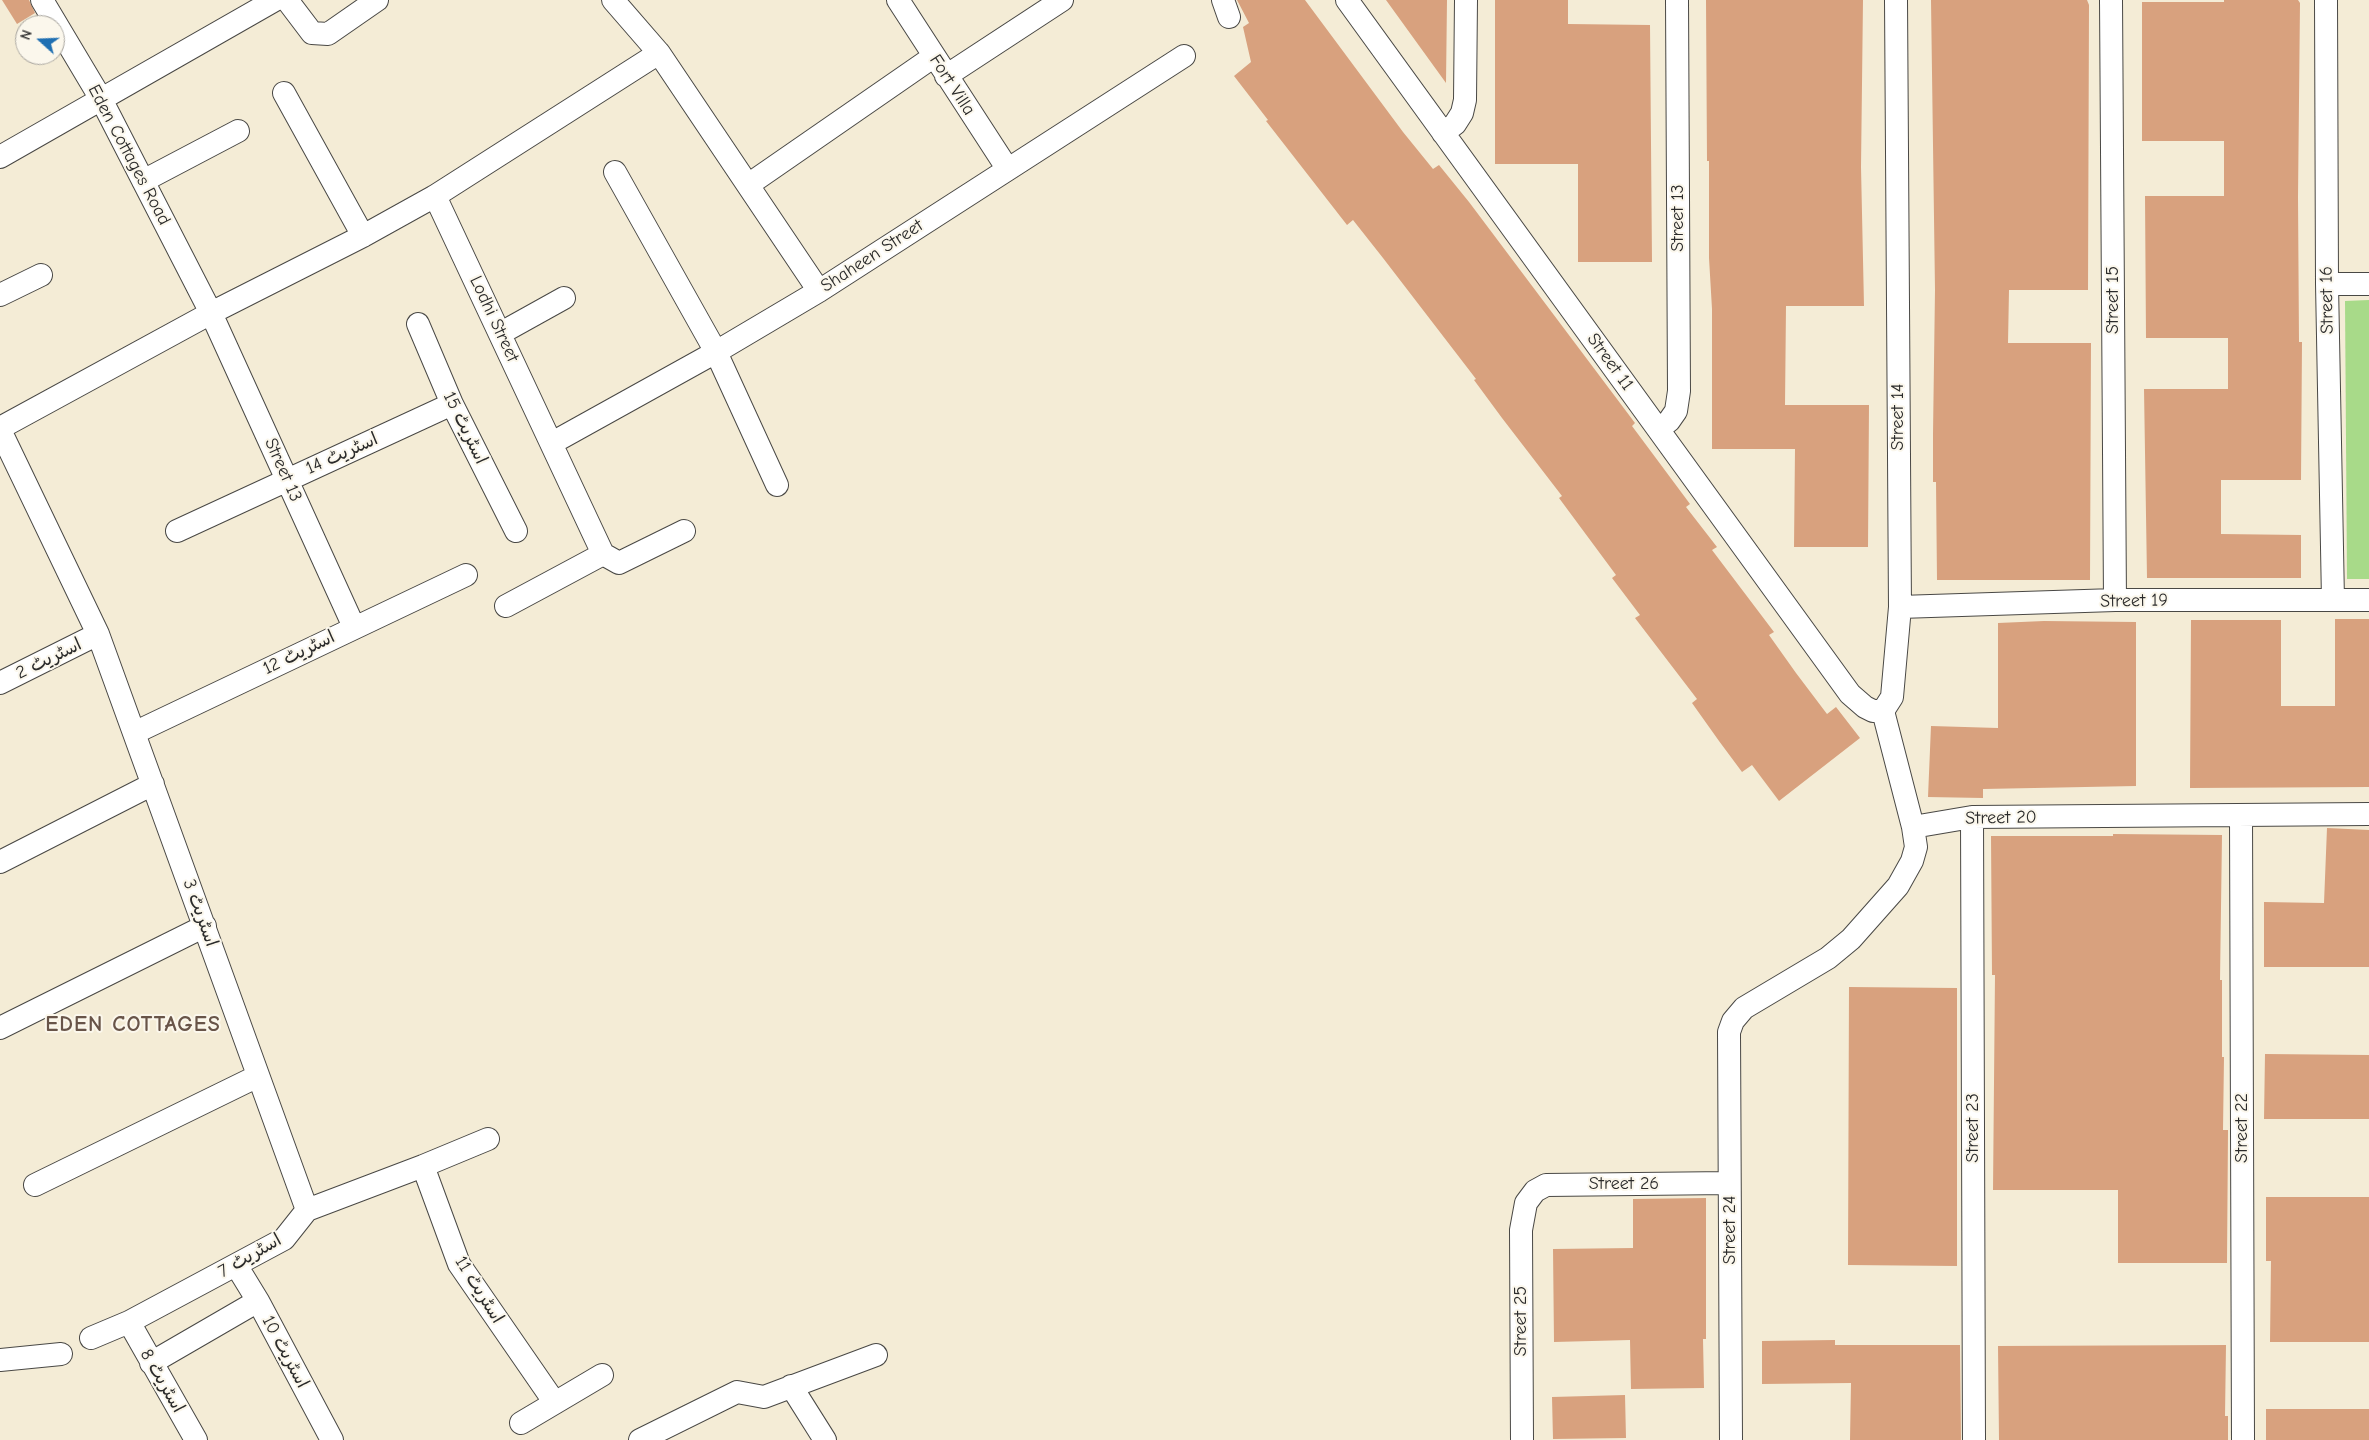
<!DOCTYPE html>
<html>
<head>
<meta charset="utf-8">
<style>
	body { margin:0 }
	#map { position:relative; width:2369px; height:1440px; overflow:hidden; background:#f4ecd6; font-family:"Comic Neue",sans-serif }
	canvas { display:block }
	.north { position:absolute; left:15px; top:15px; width:50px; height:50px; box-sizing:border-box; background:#fbf7ec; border:1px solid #a8a59f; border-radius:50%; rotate:290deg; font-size:14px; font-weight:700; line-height:20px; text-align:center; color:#2b2b2b }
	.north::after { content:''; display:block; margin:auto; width:18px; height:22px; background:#1f6fb2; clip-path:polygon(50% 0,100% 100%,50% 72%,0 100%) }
</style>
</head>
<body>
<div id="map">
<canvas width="2369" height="1440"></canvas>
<div class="north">N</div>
</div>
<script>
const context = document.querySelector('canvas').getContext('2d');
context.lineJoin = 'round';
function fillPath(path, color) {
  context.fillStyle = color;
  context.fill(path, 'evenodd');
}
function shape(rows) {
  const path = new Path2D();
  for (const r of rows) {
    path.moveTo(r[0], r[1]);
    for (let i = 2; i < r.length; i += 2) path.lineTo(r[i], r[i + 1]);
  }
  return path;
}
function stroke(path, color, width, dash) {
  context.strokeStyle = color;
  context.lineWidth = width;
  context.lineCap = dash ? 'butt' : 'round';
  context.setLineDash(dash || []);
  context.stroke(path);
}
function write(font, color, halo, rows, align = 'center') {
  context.font = font + ' "Comic Neue","Playpen Sans Arabic",sans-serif';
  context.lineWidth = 4;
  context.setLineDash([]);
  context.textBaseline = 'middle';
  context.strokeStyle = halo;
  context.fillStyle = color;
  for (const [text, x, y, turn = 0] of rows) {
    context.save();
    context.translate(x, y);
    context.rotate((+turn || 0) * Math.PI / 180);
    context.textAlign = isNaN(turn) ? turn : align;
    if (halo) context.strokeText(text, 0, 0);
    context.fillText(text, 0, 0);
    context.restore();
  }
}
const green = shape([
	[2369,300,2369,579,2347,579,2345,301]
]);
const building = shape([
	[2,0,29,0,35,13,17,24],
	[1237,0,1305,0,1403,132,1433,169,1439,165,1469,202,1635,423,1632,426,1690,504,1686,507,1717,547,1712,550,1774,632,1769,635,1796,673,1827,714,1836,707,1860,738,1779,801,1752,765,1742,772,1719,741,1692,703,1697,699,1635,618,1640,615,1612,578,1616,575,1559,498,1562,496,1502,418,1474,380,1476,379,1383,258,1353,220,1347,225,1266,121,1268,120,1234,76,1251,62,1243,27,1249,23],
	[1386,0,1447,0,1446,83],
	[1495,0,1568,0,1568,24,1650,25,1652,262,1578,262,1578,164,1495,164],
	[1706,0,1863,0,1861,167,1864,306,1786,306,1785,405,1869,405,1868,547,1794,547,1795,449,1712,449,1712,309,1709,258,1709,161,1707,161],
	[1931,0,2087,0,2089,5,2088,290,2009,290,2008,343,2091,343,2090,580,1937,580,1936,482,1933,482,1933,434,1935,290],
	[2224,0,2298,0,2300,3,2298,197,2299,342,2302,342,2301,480,2221,480,2221,534,2301,535,2301,578,2147,578,2144,389,2228,389,2228,338,2146,338,2145,196,2224,196,2224,141,2142,141,2142,2,2224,2],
	[2335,619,2369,619,2369,787,2190,788,2191,620,2281,620,2281,706,2335,706],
	[2044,621,2136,622,2136,786,1983,789,1983,798,1928,797,1931,726,1998,728,1998,623],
	[2327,828,2369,830,2369,967,2264,967,2264,902,2324,903],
	[2113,834,2222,835,2220,980,2222,980,2222,1057,2224,1057,2223,1130,2228,1130,2227,1263,2118,1263,2118,1190,1993,1190,1995,975,1992,975,1991,836,2113,836],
	[1849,987,1957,988,1957,1266,1848,1265],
	[2265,1054,2369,1055,2369,1119,2264,1119],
	[2266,1197,2369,1197,2369,1342,2270,1342,2271,1261,2266,1261],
	[1706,1198,1706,1339,1703,1339,1704,1388,1631,1389,1630,1340,1554,1342,1553,1249,1633,1248,1633,1199],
	[1835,1340,1835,1345,1960,1345,1961,1440,1850,1440,1851,1383,1762,1384,1762,1341],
	[2226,1345,2225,1416,2228,1416,2228,1440,1999,1440,1998,1346],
	[1625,1395,1626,1438,1553,1439,1552,1397],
	[2266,1409,2369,1409,2369,1440,2266,1440]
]);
const street = shape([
	[42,0,101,99,211,313,354,627],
	[287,0,312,33,328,34,377,0],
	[613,0,659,53,819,291],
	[898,0,1007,168],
	[1223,0,1229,17],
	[1347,0,1850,694,1865,707,1873,711,1883,711],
	[2111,0,2115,600],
	[2326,0,2327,284,2333,600],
	[946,76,1062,0],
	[284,93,363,236],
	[1443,133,1455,124,1462,113,1465,100,1466,0],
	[0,157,275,0],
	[615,172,716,352,777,485],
	[143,181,238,131],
	[748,185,933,57],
	[435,196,603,554,506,606],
	[2327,284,2369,284],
	[0,295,41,275],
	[418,324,452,404,516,531],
	[501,333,564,298],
	[0,428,211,313,363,236,435,196,659,53],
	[1659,429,1669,421,1676,411,1679,391,1677,0],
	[0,430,98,634,307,1210],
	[552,443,716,352,819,291,1184,56],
	[177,531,452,404],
	[603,554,619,563,684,531],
	[1900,607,2115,600,2369,600],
	[0,683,98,634],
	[134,733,466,575],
	[2241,816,2243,1440],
	[1972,817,1974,1440],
	[1913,827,1972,817,2369,814],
	[0,862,153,784],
	[0,1028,205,926],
	[423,1166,459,1264,555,1403],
	[35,1185,258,1076],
	[236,1265,258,1301,332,1440],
	[129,1322,196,1440],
	[91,1338,129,1322,284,1239,307,1210,423,1166,488,1139],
	[0,1360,61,1354],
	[151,1363,258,1301],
	[791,1386,825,1440],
	[521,1423,602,1375],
	[640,1440,737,1392,764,1397,876,1355],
	[1522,1440,1521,1230,1526,1203,1535,1191,1546,1185,1729,1183],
	[1731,1440,1729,1032,1733,1021,1744,1008,1828,958,1851,939,1898,886,1912,861,1916,847,1913,827,1883,711,1892,697,1900,607,1896,0]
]);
const streetNames = [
	["Fort Villa",952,85,57],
	["Eden Cottages Road",129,155,62],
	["Street 13",1678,218,-90],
	["Shaheen Street",872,256,-33],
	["Street 15",2113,300,-90],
	["Street 16",2327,300,-91],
	["Lodhi Street",494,319,65],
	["Street 11",1610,362,54],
	["Street 14",1898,417,-90],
	["اسٹریٹ 15",465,428,64],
	["اسٹریٹ 14",342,454,-24],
	["Street 13",283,470,66],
	["Street 19",2134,601,-1],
	["اسٹریٹ 12",299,653,-26],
	["اسٹریٹ 2",49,659,-26],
	["Street 20",2001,818,-1],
	["اسٹریٹ 3",200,913,70],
	["Street 23",1973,1128,-90],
	["Street 22",2242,1128,-90],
	["Street 26",1624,1184],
	["Street 24",1730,1230,-90],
	["اسٹریٹ 7",250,1256,-30],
	["اسٹریٹ 11",479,1290,58],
	["Street 25",1521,1321,-90],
	["اسٹریٹ 10",285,1352,62],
	["اسٹریٹ 8",162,1381,60]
];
const districtNames = [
	["EDEN COTTAGES",133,1025]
];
fillPath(green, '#a8da89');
fillPath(building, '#d8a17e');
stroke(street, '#494845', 24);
stroke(street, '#fff', 22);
write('18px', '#2b2b2b', '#fbf7ec', streetNames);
context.letterSpacing = '1px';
write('bold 22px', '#685448', '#fbf7ec', districtNames);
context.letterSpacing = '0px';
</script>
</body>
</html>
